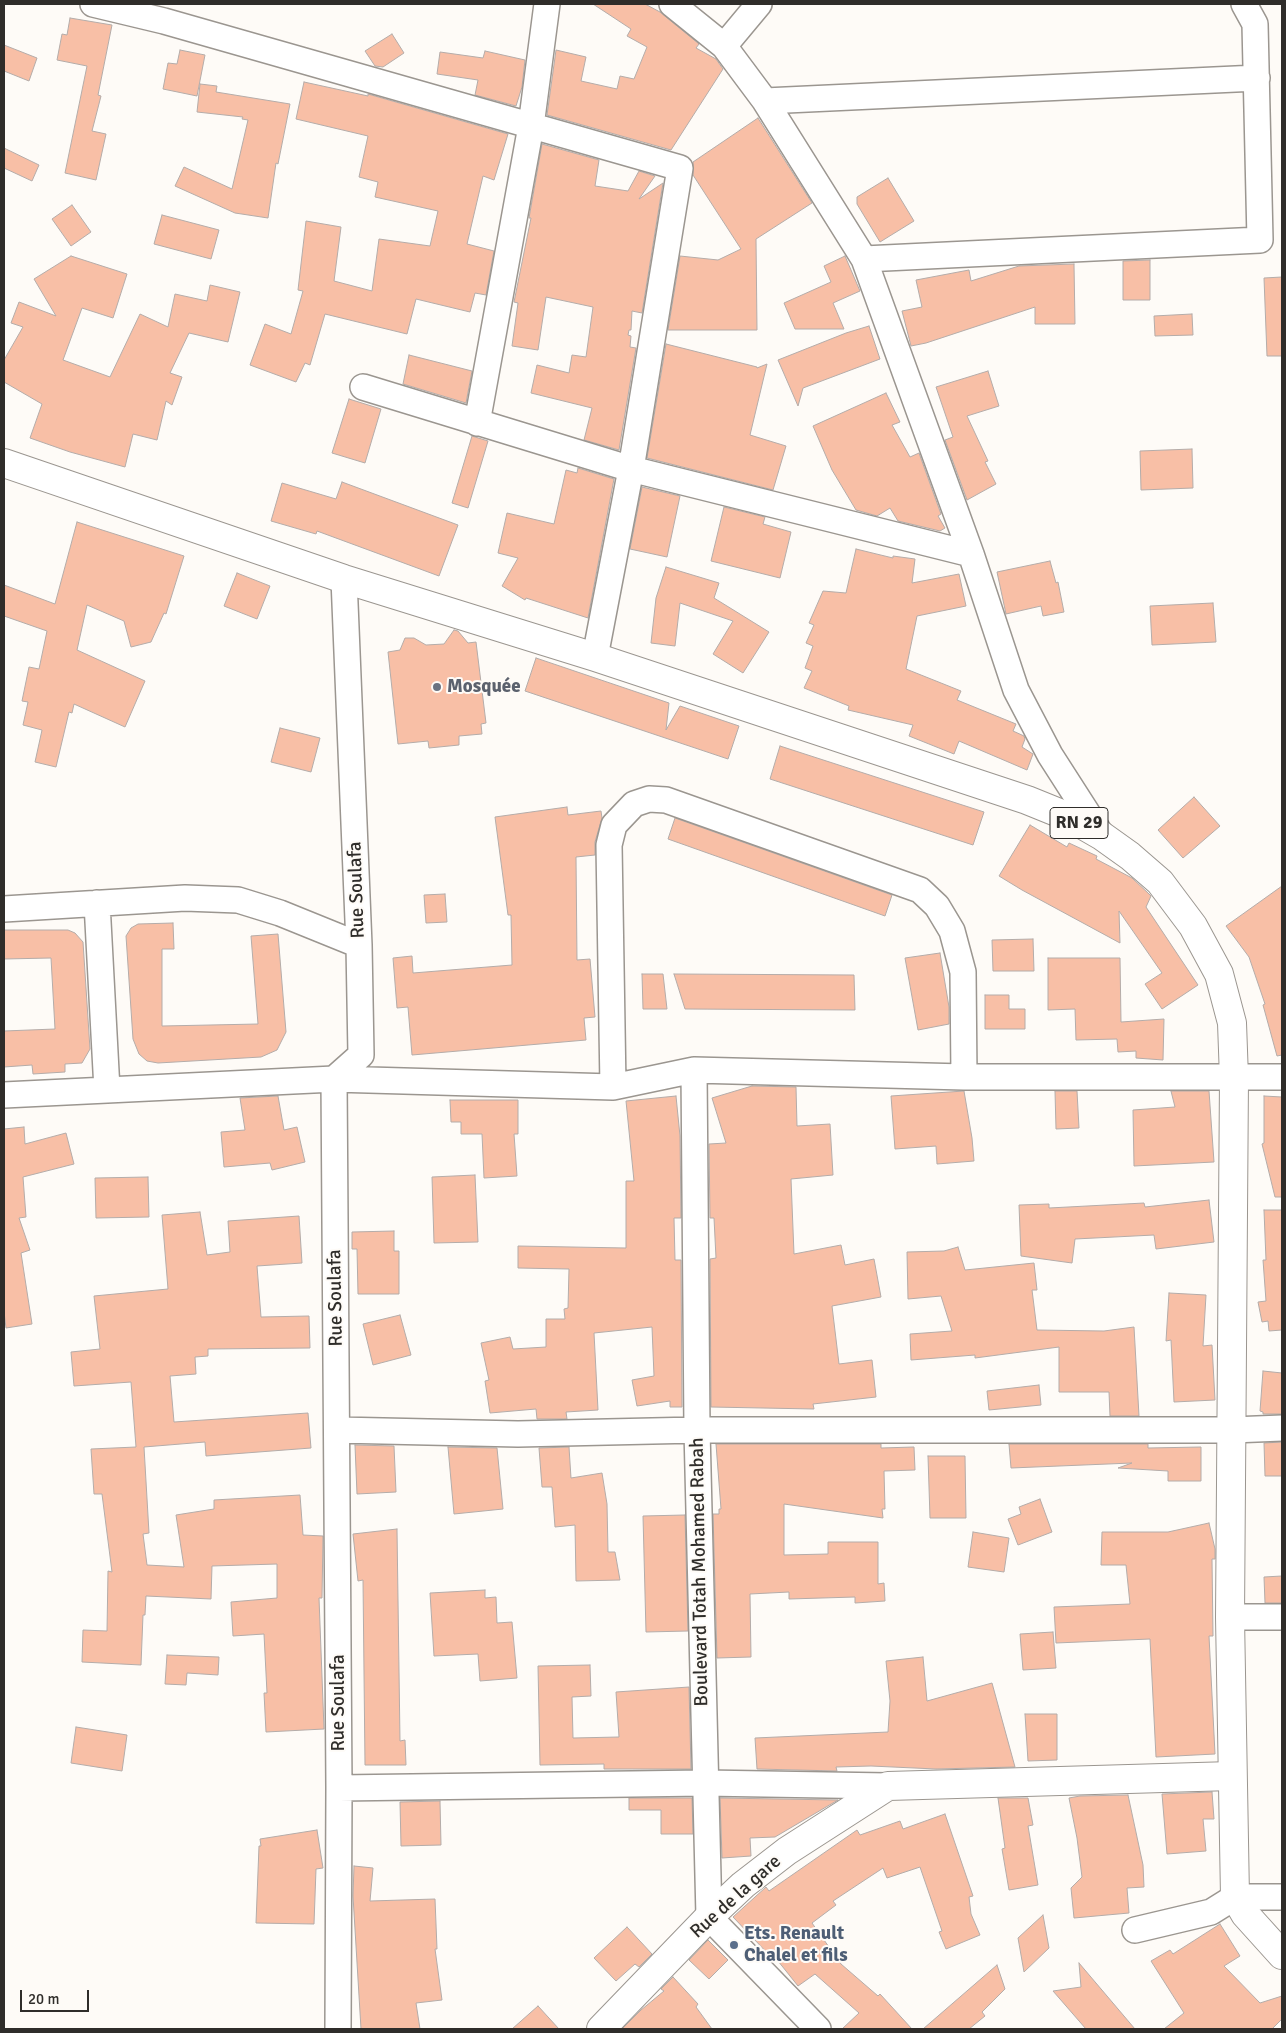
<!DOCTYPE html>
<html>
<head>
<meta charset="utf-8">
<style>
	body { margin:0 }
	#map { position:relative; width:1286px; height:2033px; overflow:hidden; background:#fefbf7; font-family:Signika,sans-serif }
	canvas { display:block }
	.frame { position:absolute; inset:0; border:5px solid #2f2d2a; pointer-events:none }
	.scale { position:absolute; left:20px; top:1990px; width:69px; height:22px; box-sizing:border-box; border:2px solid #2f2d2a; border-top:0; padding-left:6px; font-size:15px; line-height:18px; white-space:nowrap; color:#2f2d2a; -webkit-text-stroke:4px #fefbf7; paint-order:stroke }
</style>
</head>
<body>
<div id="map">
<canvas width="1286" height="2033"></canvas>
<div class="frame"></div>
<div class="scale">20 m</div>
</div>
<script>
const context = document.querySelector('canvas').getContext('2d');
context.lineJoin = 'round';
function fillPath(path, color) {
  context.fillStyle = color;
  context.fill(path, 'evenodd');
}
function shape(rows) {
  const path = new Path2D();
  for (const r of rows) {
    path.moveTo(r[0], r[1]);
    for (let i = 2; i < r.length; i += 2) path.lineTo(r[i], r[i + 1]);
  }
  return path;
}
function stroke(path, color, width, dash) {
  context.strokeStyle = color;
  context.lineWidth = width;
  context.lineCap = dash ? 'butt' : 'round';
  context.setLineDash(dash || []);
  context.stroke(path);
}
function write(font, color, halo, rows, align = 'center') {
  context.font = font + ' Signika,sans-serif';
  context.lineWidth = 4;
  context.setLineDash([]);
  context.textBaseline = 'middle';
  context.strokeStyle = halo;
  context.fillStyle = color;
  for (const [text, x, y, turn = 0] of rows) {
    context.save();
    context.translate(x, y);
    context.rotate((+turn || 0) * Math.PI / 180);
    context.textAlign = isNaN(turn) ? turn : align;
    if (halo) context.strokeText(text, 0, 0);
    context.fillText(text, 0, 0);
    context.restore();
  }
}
const building = shape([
	[593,4,645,4,660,12,699,44,696,48,716,59,723,69,671,150,547,115,556,50,586,57,581,81,617,89,620,76,634,79,647,47,627,36,631,29,593,4],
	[70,18,112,25,98,95,101,96,92,131,106,134,96,180,65,173,87,66,57,60,62,34,67,35,70,18],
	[392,34,404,53,383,67,375,66,365,51,392,34],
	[4,45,37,58,29,81,4,71,4,45],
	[180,50,205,55,197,96,163,89,168,63,177,64,180,50],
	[485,51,525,60,522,87,516,106,475,95,478,80,437,74,440,52,483,58,485,51],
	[304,82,368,96,368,94,508,134,494,180,483,176,467,244,494,251,486,295,475,293,470,312,416,299,407,334,325,314,310,365,305,363,296,382,250,365,265,324,291,334,303,291,298,290,306,221,341,227,334,281,372,291,379,239,430,246,438,211,375,197,378,182,359,177,368,136,296,119,304,82],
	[200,84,217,86,216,92,290,104,278,164,276,163,268,218,235,213,175,186,184,167,232,189,248,120,242,119,243,117,197,112,200,84],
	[758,118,812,203,756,239,757,330,668,330,680,256,718,260,741,249,693,175,693,162,758,118],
	[542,144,599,160,595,186,628,191,639,171,655,176,639,199,663,183,642,313,632,311,631,330,629,330,628,335,631,336,630,347,636,348,619,450,584,440,592,408,531,393,537,365,569,373,572,355,586,357,593,307,546,297,538,350,512,346,518,303,514,302,531,218,529,218,542,144],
	[4,148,39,165,32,181,4,168,4,148],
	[888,178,914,221,880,242,857,204,857,197,888,178],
	[72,205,91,232,71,246,52,219,72,205],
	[162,215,219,230,211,259,154,244,162,215],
	[71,256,127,274,113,318,82,308,63,360,110,377,140,314,168,327,175,294,207,301,210,285,240,292,228,342,189,333,170,373,182,377,172,405,166,401,157,440,133,434,125,467,70,452,30,438,42,404,4,382,4,360,23,327,11,323,19,302,56,316,34,279,71,256],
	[845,256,860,291,833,303,844,329,795,329,784,303,831,282,824,266,845,256],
	[1150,260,1150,300,1123,300,1123,261,1150,260],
	[1074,264,1075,324,1035,324,1035,307,926,343,911,346,902,311,922,307,916,280,969,270,971,281,1019,266,1074,264],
	[1282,277,1282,356,1267,356,1264,278,1282,277],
	[1192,314,1193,335,1155,336,1154,316,1192,314],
	[869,326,880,359,803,388,798,406,778,360,846,333,869,326],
	[666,344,757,367,757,368,767,364,750,435,786,446,773,490,647,458,666,344],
	[409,355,472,371,466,403,403,384,409,355],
	[988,371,999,406,967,416,988,461,985,462,996,484,967,500,945,440,953,437,936,387,988,371],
	[886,393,900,422,892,425,910,457,919,453,941,514,938,516,945,528,940,531,898,521,890,508,877,516,856,510,832,470,813,426,886,393],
	[349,399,381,409,365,463,332,453,349,399],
	[472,436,488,441,468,508,452,503,472,436],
	[1192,449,1193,488,1141,490,1140,451,1192,449],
	[578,468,614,479,588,618,526,598,525,600,502,586,518,558,498,553,507,513,554,524,566,470,577,473,578,468],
	[342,482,458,525,439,576,317,531,316,534,271,521,282,483,336,499,342,482],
	[642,487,680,496,667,557,630,549,642,487],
	[724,507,765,517,763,524,791,532,780,578,711,561,724,507],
	[77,522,184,556,166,614,164,613,151,642,131,647,124,621,87,605,77,650,145,681,125,727,74,704,72,713,69,712,56,767,35,762,42,730,23,725,28,702,22,701,29,667,39,669,47,631,4,616,4,585,55,604,77,522],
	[856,549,893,558,893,556,915,559,912,583,959,574,966,606,917,616,906,669,961,691,957,700,1016,724,1013,731,1024,736,1025,739,1022,747,1033,754,1027,770,959,741,954,754,909,736,913,725,848,710,849,706,804,688,812,671,805,668,813,646,806,643,814,625,809,623,823,591,846,593,856,549],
	[1050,561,1056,583,1058,582,1064,612,1043,616,1041,606,1006,614,997,572,1050,561],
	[666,567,719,583,714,598,769,632,743,673,713,654,733,621,680,603,675,646,651,643,656,598,666,567],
	[237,573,270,586,257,619,224,606,237,573],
	[1213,603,1216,642,1152,645,1150,606,1213,603],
	[454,630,458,631,468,643,476,642,486,723,481,724,482,734,459,736,459,745,429,748,428,741,398,744,388,652,400,650,405,638,414,638,426,645,444,644,454,630],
	[536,658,669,703,666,730,680,706,739,726,728,759,525,691,536,658],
	[280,728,320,738,311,772,271,762,280,728],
	[780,746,984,812,973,845,770,779,780,746],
	[1194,797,1220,826,1183,858,1158,830,1194,797],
	[567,807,568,815,601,811,602,818,595,842,595,855,576,857,577,960,590,959,595,1017,584,1018,586,1040,412,1055,408,1007,397,1008,393,958,412,956,413,973,512,965,511,915,508,915,495,817,567,807],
	[675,818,892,895,885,916,668,839,675,818],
	[1030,825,1067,847,1069,843,1097,856,1096,859,1132,878,1148,893,1151,896,1146,907,1198,985,1162,1009,1145,984,1162,973,1119,911,1120,943,1022,890,999,876,1030,825],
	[1282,886,1282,1055,1277,1056,1263,1005,1265,1004,1249,957,1226,926,1282,886],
	[445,894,447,922,426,923,424,895,445,894],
	[173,923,174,949,162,949,162,1026,258,1024,251,936,278,934,286,1032,277,1050,261,1057,158,1063,147,1061,139,1054,133,1039,126,936,131,928,138,924,173,923],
	[4,930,68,930,75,933,83,942,90,1049,82,1063,65,1064,65,1072,33,1074,32,1065,4,1067,4,1031,55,1029,51,958,4,959,4,930],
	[1033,939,1034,971,993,971,992,940,1033,939],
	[940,953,949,1007,949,1024,918,1030,905,958,940,953],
	[1048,958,1120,958,1121,1022,1164,1019,1163,1060,1136,1058,1136,1051,1118,1052,1117,1039,1076,1040,1075,1009,1048,1010,1048,958],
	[642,974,663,974,667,1009,643,1009,642,974],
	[674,974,854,975,855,1010,685,1009,674,974],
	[985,995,1009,995,1009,1009,1025,1009,1025,1029,985,1029,985,995],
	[752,1086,796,1087,797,1126,830,1124,833,1175,791,1179,794,1254,841,1245,845,1265,874,1259,881,1297,832,1306,839,1364,872,1360,876,1397,813,1404,814,1409,711,1407,710,1259,716,1258,714,1218,710,1218,709,1144,726,1143,712,1098,752,1086],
	[964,1091,972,1138,974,1161,937,1164,936,1146,895,1149,891,1096,964,1091],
	[1055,1091,1077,1091,1079,1128,1056,1129,1055,1091],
	[1171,1091,1209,1091,1214,1162,1134,1166,1133,1110,1175,1107,1171,1091],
	[278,1096,284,1130,297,1127,305,1162,272,1170,270,1163,224,1167,221,1132,245,1130,240,1098,278,1096],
	[676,1096,680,1136,681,1218,674,1218,675,1260,681,1260,682,1407,670,1407,670,1401,637,1406,632,1380,654,1376,652,1327,594,1333,598,1410,566,1412,567,1419,537,1419,536,1409,490,1413,485,1381,489,1380,481,1343,510,1337,513,1349,546,1347,546,1319,565,1319,564,1309,568,1308,569,1269,518,1268,518,1246,626,1248,626,1181,634,1181,626,1101,676,1096],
	[1264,1096,1282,1097,1282,1197,1275,1197,1262,1144,1264,1143,1264,1096],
	[450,1100,518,1100,518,1134,514,1134,517,1176,484,1178,482,1134,461,1134,461,1122,451,1122,450,1100],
	[24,1127,25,1144,66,1133,74,1164,23,1177,26,1217,19,1218,30,1250,21,1253,32,1324,6,1328,4,1312,4,1129,24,1127],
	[475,1175,478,1242,434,1243,432,1177,475,1175],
	[148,1177,149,1217,96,1218,95,1178,148,1177],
	[1209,1200,1214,1242,1156,1249,1154,1235,1075,1239,1072,1263,1021,1256,1019,1205,1049,1204,1049,1208,1144,1203,1145,1207,1209,1200],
	[1264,1210,1282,1210,1282,1330,1269,1331,1268,1321,1262,1322,1258,1302,1266,1301,1263,1260,1266,1260,1264,1210],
	[200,1212,207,1255,230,1252,228,1221,299,1216,302,1263,257,1266,261,1317,309,1316,310,1348,208,1349,208,1356,195,1357,196,1374,170,1376,174,1422,308,1413,311,1448,206,1456,205,1442,144,1447,149,1533,143,1534,147,1565,184,1567,176,1515,214,1509,214,1500,300,1495,303,1535,323,1536,322,1598,319,1598,324,1729,266,1732,264,1693,267,1693,264,1634,233,1636,231,1602,277,1598,277,1564,212,1566,211,1599,146,1596,145,1615,143,1615,141,1665,82,1662,83,1630,107,1631,108,1571,112,1572,102,1494,94,1494,91,1449,136,1447,131,1382,74,1386,71,1352,100,1349,94,1296,168,1289,162,1215,200,1212],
	[394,1231,394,1251,399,1251,399,1294,358,1294,357,1249,352,1249,352,1232,394,1231],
	[958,1247,965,1270,1034,1263,1037,1290,1032,1290,1037,1330,1104,1331,1134,1327,1139,1416,1110,1416,1109,1392,1059,1392,1059,1347,975,1358,975,1355,911,1360,910,1334,952,1331,941,1296,908,1299,907,1252,944,1251,958,1247],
	[1169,1293,1206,1295,1203,1346,1212,1345,1215,1400,1174,1402,1171,1340,1166,1341,1169,1293],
	[400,1315,411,1355,373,1365,363,1324,400,1315],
	[1263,1371,1282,1373,1282,1414,1263,1414,1263,1412,1260,1411,1263,1371],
	[1039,1385,1041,1405,989,1410,987,1391,1039,1385],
	[1282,1442,1282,1476,1265,1476,1264,1443,1282,1442],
	[716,1444,881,1444,881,1448,914,1447,915,1470,884,1471,885,1509,882,1509,883,1518,784,1504,784,1555,828,1554,828,1542,878,1542,878,1584,884,1583,885,1601,855,1603,855,1597,789,1599,789,1592,750,1594,751,1657,717,1658,713,1514,719,1514,719,1509,721,1509,716,1444],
	[1009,1444,1148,1444,1148,1448,1201,1447,1201,1481,1168,1481,1168,1471,1118,1468,1132,1463,1011,1468,1009,1444],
	[355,1445,394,1446,396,1492,357,1494,355,1445],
	[448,1447,497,1448,503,1509,454,1514,448,1447],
	[569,1447,571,1478,602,1473,607,1504,608,1552,615,1552,620,1580,576,1581,575,1525,555,1527,552,1487,542,1487,539,1448,569,1447],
	[928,1456,965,1456,966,1518,930,1518,928,1456],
	[1040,1499,1052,1532,1018,1545,1008,1519,1021,1514,1019,1507,1040,1499],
	[685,1515,688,1631,646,1632,643,1516,685,1515],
	[1209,1523,1215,1549,1215,1559,1212,1559,1213,1636,1209,1636,1215,1754,1156,1757,1150,1639,1056,1643,1054,1607,1130,1604,1126,1565,1101,1565,1102,1532,1168,1532,1209,1523],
	[397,1529,400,1741,405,1740,406,1765,365,1765,363,1580,358,1581,353,1534,397,1529],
	[973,1532,1009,1538,1004,1572,968,1567,973,1532],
	[1282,1576,1282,1603,1265,1603,1264,1577,1282,1576],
	[485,1590,485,1598,496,1597,497,1623,512,1622,517,1678,480,1681,478,1654,434,1656,430,1593,485,1590],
	[1053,1632,1056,1668,1023,1670,1020,1634,1053,1632],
	[167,1655,219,1657,218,1675,187,1673,186,1685,165,1684,167,1655],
	[923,1657,927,1701,992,1683,1015,1767,936,1769,871,1766,836,1767,837,1771,757,1769,755,1738,888,1732,890,1701,886,1661,923,1657],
	[590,1665,591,1696,572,1697,573,1738,619,1737,616,1692,689,1687,691,1769,604,1769,604,1764,540,1765,538,1666,590,1665],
	[1025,1714,1057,1714,1057,1760,1028,1761,1025,1714],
	[76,1727,127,1735,122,1771,71,1763,76,1727],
	[1212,1792,1214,1819,1203,1819,1206,1851,1167,1854,1162,1794,1212,1792],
	[1128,1795,1143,1865,1144,1887,1127,1888,1129,1913,1074,1918,1071,1888,1082,1877,1077,1838,1069,1798,1080,1796,1128,1795],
	[629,1798,692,1798,693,1834,661,1834,661,1810,629,1810,629,1798],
	[720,1798,838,1800,775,1837,750,1838,751,1856,722,1858,720,1798],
	[998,1798,1028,1798,1033,1825,1028,1826,1038,1885,1009,1890,1002,1849,1005,1848,998,1798],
	[440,1801,441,1845,401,1846,400,1802,440,1801],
	[945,1814,973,1896,969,1897,971,1914,980,1935,946,1949,939,1932,942,1931,920,1867,887,1878,883,1868,833,1901,836,1905,812,1923,841,1964,878,1996,880,1994,912,2029,842,2029,859,2013,815,1974,798,1986,774,1956,772,1958,733,1917,766,1887,769,1891,857,1830,860,1835,900,1821,903,1829,945,1814],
	[317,1830,323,1868,316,1869,314,1924,256,1923,259,1846,261,1846,260,1839,317,1830],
	[354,1866,373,1868,370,1901,435,1899,437,1949,435,1949,442,2000,416,2003,420,2029,361,2029,353,1896,354,1866],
	[1043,1915,1049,1948,1024,1972,1018,1938,1043,1915],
	[1220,1924,1240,1956,1224,1966,1260,2003,1282,1996,1282,2019,1272,2029,1164,2029,1184,2013,1151,1961,1170,1950,1173,1954,1220,1924],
	[627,1927,652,1954,639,1967,635,1964,616,1981,594,1958,627,1927],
	[708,1940,728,1960,709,1979,689,1960,708,1940],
	[1079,1963,1135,2029,1086,2029,1053,1991,1081,1987,1079,1963],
	[997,1965,1005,1989,982,2012,985,2016,969,2029,923,2029,997,1965],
	[673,1977,698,2004,696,2007,712,2029,622,2029,641,2010,664,1991,661,1989,673,1977],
	[538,2006,559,2029,512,2029,538,2006]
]);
const minor = shape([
	[93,4,164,21,680,168,631,469,595,657],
	[672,4,724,46,765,101,864,259,971,554,1016,690,1050,755,1102,836],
	[724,46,759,4],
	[765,101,1257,78],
	[864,259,1260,240,1255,24,1244,4],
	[363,387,631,469,971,554],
	[477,423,531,126,547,4],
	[97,903,107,1090],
	[4,909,185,898,238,900,280,913,359,945],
	[694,1070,697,1430,709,1917,818,2029],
	[613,1087,609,845,614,825,634,804,649,799,666,800,920,890,937,906,952,931,963,972,964,1077],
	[4,1095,334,1079,613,1087,694,1070,964,1077,1282,1077],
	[338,1430,518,1434,697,1430,1232,1430,1282,1428],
	[1230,1617,1282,1617],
	[339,1788,704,1783,888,1786],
	[1135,1930,1211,1912,1235,1897,1282,1897],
	[338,2029,339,1788,334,1079,361,1055,359,945,344,579]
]);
const secondary = shape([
	[601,2029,709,1917,743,1885,787,1851,888,1786,1232,1776]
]);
const primary = shape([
	[4,463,344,579,595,657,1027,800,1069,817,1102,836,1130,856,1160,882,1193,926,1219,974,1232,1023,1234,1078,1230,1617,1235,1897,1245,1914,1282,1955]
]);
const markers = [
	[437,687,5,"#6b7280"],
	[734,1945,5,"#5c6f8a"]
];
const shields = [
	[1079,823,58]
];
const shieldNames = [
	["RN 29",1079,823]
];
const worshipNames = [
	["Mosquée",447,687]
];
const streetNames = [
	["Rue Soulafa",357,890,-92],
	["Rue Soulafa",336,1298,-91],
	["Boulevard Totah Mohamed Rabah",700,1572,-91],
	["Rue Soulafa",339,1703,-90],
	["Rue de la gare",736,1897,-42]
];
const serviceNames = [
	["Ets. Renault",744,1934],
	["Chalel et fils",744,1956]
];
fillPath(building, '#f8bfa6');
stroke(building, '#b4aca9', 1);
stroke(minor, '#9b9690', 28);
stroke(secondary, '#9b9690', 30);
stroke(primary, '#9b9690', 30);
stroke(minor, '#fff', 25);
stroke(secondary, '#fff', 28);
stroke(primary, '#fff', 28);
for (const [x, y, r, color] of markers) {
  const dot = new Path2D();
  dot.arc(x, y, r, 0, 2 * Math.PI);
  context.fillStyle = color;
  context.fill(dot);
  stroke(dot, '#fefbf7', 2);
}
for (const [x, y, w] of shields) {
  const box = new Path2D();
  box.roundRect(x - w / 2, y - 15.5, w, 31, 4);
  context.fillStyle = '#fefbf7';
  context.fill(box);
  stroke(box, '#2f2d2a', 1);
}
write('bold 18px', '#2f2d2a', null, shieldNames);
write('bold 19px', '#5b616d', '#fefbf7', worshipNames, 'left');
write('19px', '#2f2d2a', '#fefbf7', streetNames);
write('bold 19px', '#4e5e75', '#fefbf7', serviceNames, 'left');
</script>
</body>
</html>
